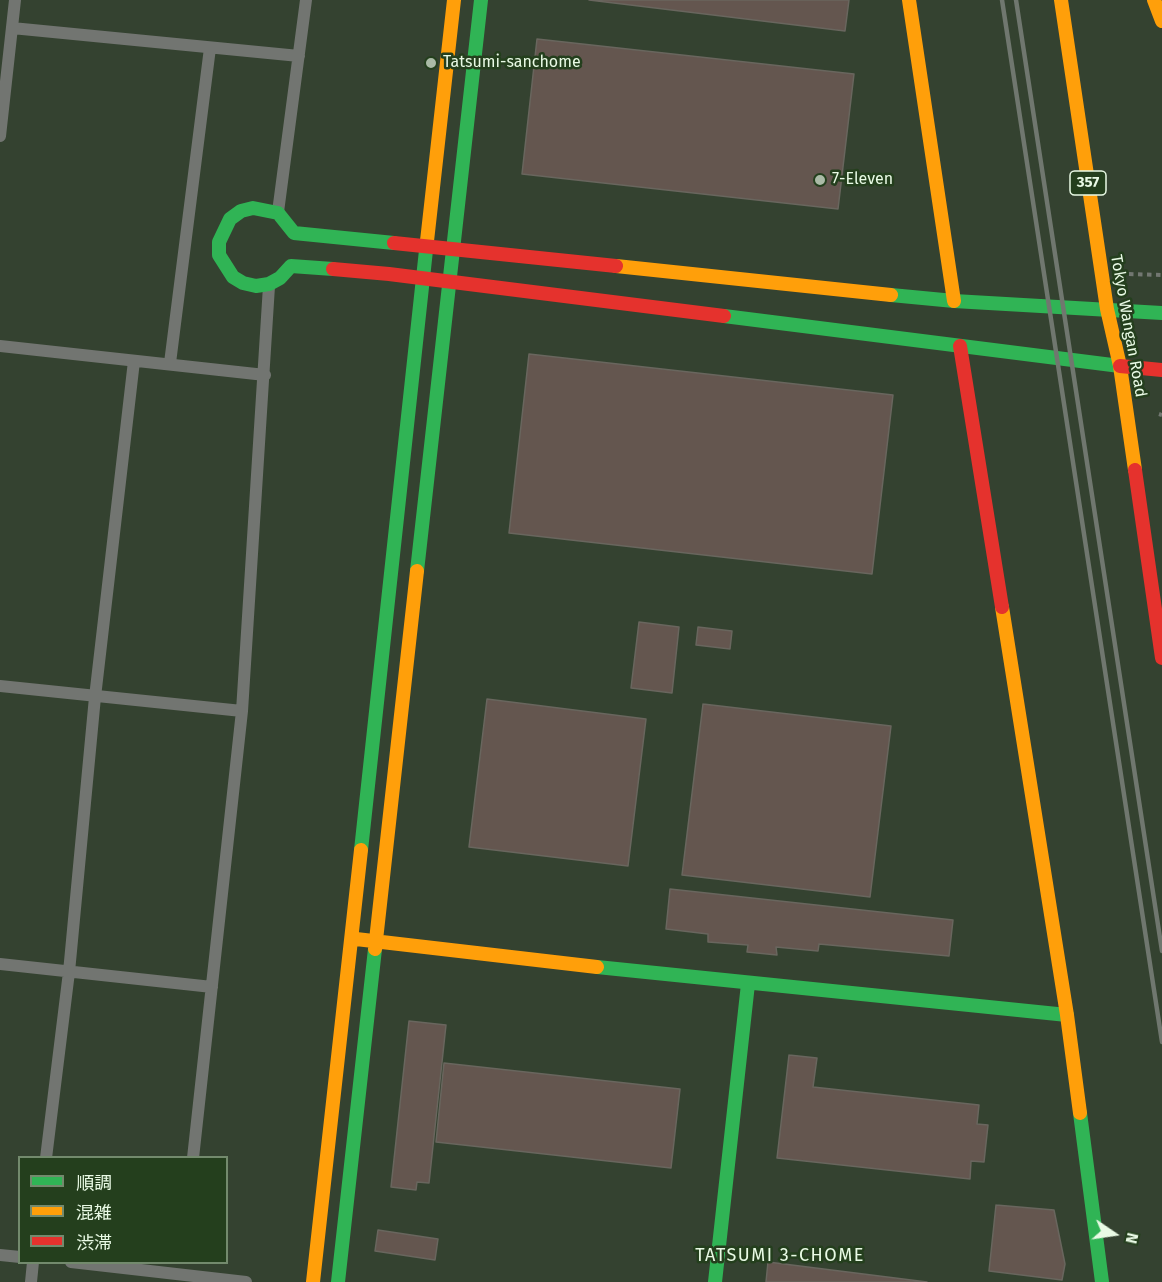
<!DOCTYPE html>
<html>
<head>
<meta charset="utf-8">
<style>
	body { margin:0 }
	#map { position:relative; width:1162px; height:1282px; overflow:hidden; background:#344230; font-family:"Fira Sans","Noto Sans JP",sans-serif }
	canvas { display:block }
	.legend { position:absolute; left:18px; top:1156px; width:210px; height:108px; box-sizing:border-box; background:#243f1d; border:2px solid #738a6d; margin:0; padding:8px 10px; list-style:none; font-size:18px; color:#e9fae5 }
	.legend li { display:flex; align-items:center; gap:12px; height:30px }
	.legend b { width:30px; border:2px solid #738a6d }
	.north { position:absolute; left:1084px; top:1204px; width:60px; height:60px; -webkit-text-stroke:4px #243f1d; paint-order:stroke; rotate:103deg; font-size:16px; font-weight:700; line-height:24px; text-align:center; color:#e9fae5 }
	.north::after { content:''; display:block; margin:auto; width:21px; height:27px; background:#e9fae5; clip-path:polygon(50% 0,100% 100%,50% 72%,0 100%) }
</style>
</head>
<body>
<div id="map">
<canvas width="1162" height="1282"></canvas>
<ul class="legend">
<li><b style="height:8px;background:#30b455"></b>順調</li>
<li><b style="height:8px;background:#ff9f0a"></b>混雑</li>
<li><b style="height:8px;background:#e5322d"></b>渋滞</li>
</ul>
<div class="north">N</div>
</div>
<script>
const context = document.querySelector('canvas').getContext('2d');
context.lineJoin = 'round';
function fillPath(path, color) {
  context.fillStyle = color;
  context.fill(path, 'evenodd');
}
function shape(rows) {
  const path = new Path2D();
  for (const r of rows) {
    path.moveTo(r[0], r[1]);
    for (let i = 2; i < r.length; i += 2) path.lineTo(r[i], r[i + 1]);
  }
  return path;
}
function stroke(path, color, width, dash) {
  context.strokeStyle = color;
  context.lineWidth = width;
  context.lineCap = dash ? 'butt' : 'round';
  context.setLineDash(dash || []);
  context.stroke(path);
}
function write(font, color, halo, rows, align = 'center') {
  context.font = font + ' "Fira Sans",sans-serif';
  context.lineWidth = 5;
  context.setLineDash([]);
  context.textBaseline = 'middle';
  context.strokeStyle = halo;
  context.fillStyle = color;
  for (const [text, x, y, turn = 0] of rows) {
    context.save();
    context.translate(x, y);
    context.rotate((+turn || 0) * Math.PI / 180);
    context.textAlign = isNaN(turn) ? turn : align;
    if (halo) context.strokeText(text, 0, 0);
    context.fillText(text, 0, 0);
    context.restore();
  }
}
const building = shape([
	[589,0,849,0,845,31,589,0],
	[537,39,854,74,838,209,522,174,537,39],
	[529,354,893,395,872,574,509,533,529,354],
	[639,622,679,627,672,693,631,688,639,622],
	[698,627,732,631,730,649,696,645,698,627],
	[487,699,646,719,628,866,469,847,487,699],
	[703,704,891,726,870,897,682,875,703,704],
	[670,889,953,920,949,956,819,944,818,951,776,947,777,955,747,952,748,945,708,942,708,934,666,929,670,889],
	[409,1021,446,1025,429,1183,417,1182,416,1190,391,1187,409,1021],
	[789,1055,817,1058,813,1087,979,1105,977,1124,988,1125,984,1162,971,1161,970,1179,777,1158,789,1055],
	[444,1063,680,1089,671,1168,436,1142,444,1063],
	[996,1205,1054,1210,1065,1264,1062,1280,989,1271,996,1205],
	[378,1230,438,1239,435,1260,375,1251,378,1230],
	[768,1262,927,1282,766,1282,768,1262]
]);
const path = shape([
	[1129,274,1162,275],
	[1159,414,1162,415]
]);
const lane = shape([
	[12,28,299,56],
	[0,136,15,0],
	[278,212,306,0],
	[0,346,265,375],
	[170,363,210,48],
	[0,686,242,711],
	[0,964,212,987],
	[46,1158,69,972,95,697,134,361],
	[193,1158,242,711,269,286],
	[0,1255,20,1257],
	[71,1262,246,1282],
	[31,1282,33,1262]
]);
const fast = shape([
	[333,269,291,266,280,278,269,284,256,286,243,283,233,277,219,255,219,242,230,219,241,211,253,208,278,213,294,233,394,243],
	[891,295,954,301,1162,313],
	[724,316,1120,366],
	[417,571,481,0],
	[361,850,427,241],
	[597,967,1067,1015],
	[1080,1113,1102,1282],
	[338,1282,375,949],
	[715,1282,748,984]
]);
const slow = shape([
	[909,0,954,301],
	[1061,0,1107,309,1120,366,1135,470],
	[1154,0,1162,21],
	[427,241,454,0],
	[616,266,891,295],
	[1002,607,1067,1015,1080,1113],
	[356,939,597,967],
	[375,949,417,571],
	[313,1282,361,850]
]);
const jam = shape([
	[394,243,616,266],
	[333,269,389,274,724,316],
	[960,346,1002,607],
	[1120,366,1162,370],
	[1135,470,1162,658]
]);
const rail = shape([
	[1002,0,1162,1042],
	[1016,0,1162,951]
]);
const markers = [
	[431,63,6,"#aabaa6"],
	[820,180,6,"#aabaa6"]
];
const shields = [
	[1088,183,36]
];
const shieldNames = [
	["357",1088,183]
];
const poiNames = [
	["Tatsumi-sanchome",443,63],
	["7-Eleven",832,180]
];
const streetNames = [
	["Tokyo Wangan Road",1128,326,80]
];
const neighbourhoodNames = [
	["TATSUMI 3-CHOME",780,1256]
];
fillPath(building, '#64564f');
stroke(building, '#69665e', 1.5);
stroke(path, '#727771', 4, [4.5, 4.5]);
stroke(lane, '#727571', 12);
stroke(fast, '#30b455', 14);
stroke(slow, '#ff9f0a', 14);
stroke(jam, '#e5322d', 14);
stroke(rail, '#70776f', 4.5);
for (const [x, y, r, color] of markers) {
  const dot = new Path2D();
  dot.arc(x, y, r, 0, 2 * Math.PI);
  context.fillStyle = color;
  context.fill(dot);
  stroke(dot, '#243f1d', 2);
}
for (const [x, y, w] of shields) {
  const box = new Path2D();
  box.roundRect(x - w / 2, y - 12, w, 24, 4.5);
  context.fillStyle = '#243f1d';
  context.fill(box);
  stroke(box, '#e9fae5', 1.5);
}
write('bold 15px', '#e9fae5', null, shieldNames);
write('16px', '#e9fae5', '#243f1d', poiNames, 'left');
write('16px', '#e9fae5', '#243f1d', streetNames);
context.letterSpacing = '1.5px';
write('18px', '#e9fae5', '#243f1d', neighbourhoodNames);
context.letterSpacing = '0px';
</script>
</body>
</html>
